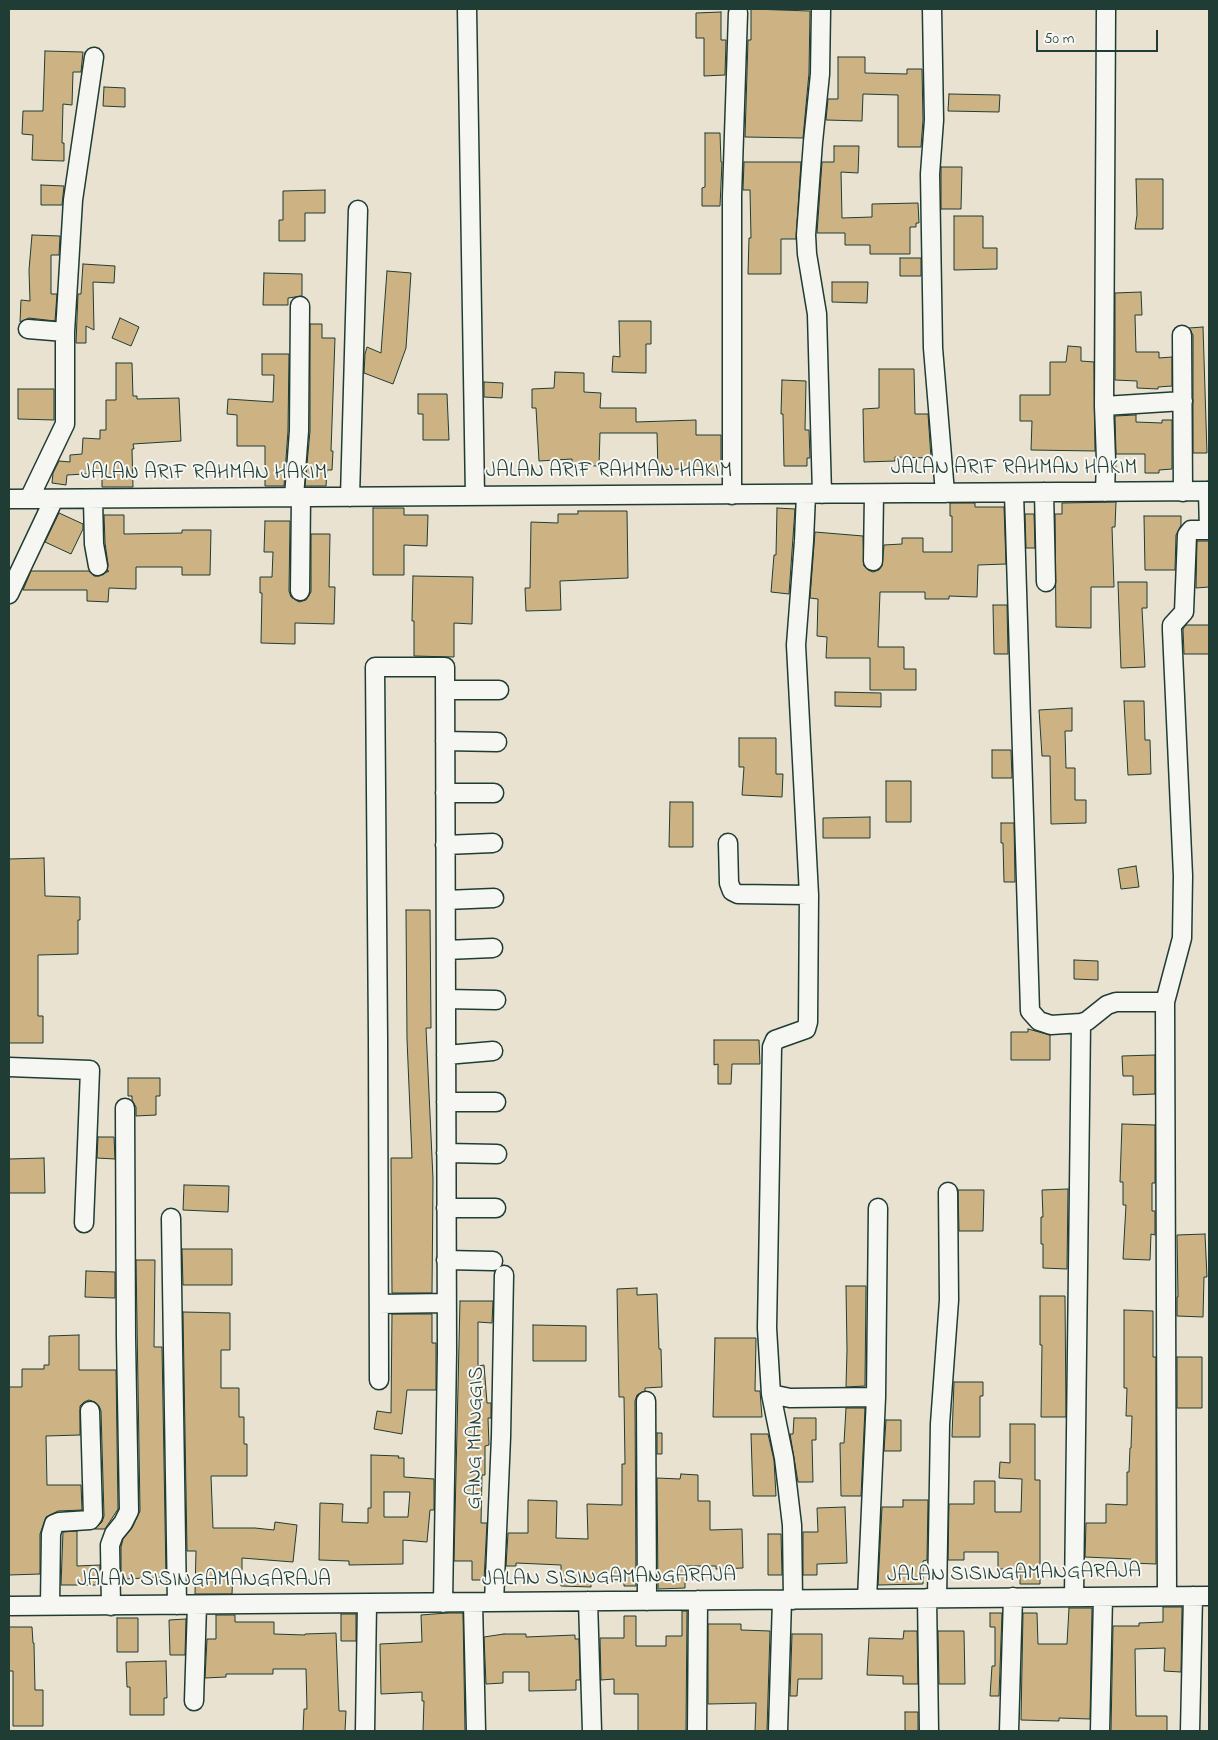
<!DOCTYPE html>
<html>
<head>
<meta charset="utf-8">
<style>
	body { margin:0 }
	#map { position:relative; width:1218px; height:1740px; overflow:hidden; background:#eae2d1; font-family:"Indie Flower",sans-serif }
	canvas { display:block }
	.frame { position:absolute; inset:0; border:10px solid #1f3d34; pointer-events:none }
	.scale { position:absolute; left:1036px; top:30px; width:122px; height:22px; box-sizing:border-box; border:2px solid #1f3d34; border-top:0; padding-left:6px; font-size:15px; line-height:18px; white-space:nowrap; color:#1f3d34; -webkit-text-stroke:4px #f6f6f2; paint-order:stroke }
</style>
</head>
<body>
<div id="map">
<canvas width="1218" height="1740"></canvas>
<div class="frame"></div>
<div class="scale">50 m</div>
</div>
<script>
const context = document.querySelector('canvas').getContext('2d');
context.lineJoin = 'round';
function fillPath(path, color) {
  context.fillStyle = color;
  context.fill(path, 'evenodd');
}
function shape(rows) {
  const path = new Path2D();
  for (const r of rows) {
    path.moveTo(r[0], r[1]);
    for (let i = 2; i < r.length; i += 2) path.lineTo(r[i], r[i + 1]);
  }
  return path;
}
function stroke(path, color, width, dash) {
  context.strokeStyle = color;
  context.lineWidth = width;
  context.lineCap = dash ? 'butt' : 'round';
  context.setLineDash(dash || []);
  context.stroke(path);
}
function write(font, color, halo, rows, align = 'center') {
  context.font = font + ' "Indie Flower",sans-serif';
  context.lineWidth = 4;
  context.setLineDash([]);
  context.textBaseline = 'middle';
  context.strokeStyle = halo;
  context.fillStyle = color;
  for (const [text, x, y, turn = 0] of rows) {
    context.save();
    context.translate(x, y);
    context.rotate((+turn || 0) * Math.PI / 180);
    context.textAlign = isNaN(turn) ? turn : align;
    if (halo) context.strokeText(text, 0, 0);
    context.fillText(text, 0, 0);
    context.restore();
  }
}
const building = shape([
	[751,9,810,11,809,73,803,138,745,137,748,40,751,40,751,9],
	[721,12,721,40,726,40,725,75,704,76,704,38,696,38,696,13,721,12],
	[45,51,83,52,81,72,73,72,72,105,63,104,62,143,64,143,64,161,32,160,33,135,22,134,23,111,43,111,45,51],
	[838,57,865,57,865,73,907,74,907,69,922,69,923,120,921,147,898,147,898,95,863,94,862,121,826,120,828,99,838,99,838,57],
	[104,87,125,88,125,107,103,106,104,87],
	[949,94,1000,95,999,112,948,111,949,94],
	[705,133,720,133,721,162,722,162,720,206,702,206,702,188,705,187,705,133],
	[834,146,859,146,858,173,841,172,842,218,872,217,872,204,918,203,919,223,916,223,916,227,910,227,910,254,870,254,870,245,845,245,845,233,817,233,822,162,834,162,834,146],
	[744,162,801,162,796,239,781,239,781,274,748,274,749,238,751,238,750,190,743,190,744,162],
	[941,167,962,167,961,209,941,209,941,167],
	[1136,179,1163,179,1163,229,1135,229,1137,215,1136,179],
	[41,185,64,186,62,205,41,205,41,185],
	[325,190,325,213,305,213,305,241,279,241,279,220,283,220,283,191,325,190],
	[954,216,983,216,983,248,997,248,997,269,954,270,954,216],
	[32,235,60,236,59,255,51,255,51,294,57,294,55,321,29,318,20,322,21,300,30,301,29,270,32,235],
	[900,258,921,258,921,276,900,276,900,258],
	[83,264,115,266,114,283,93,282,94,330,86,326,86,343,76,343,78,294,81,294,83,264],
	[387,271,411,273,406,348,393,384,364,373,365,354,367,347,381,353,387,271],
	[264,273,302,274,302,296,288,298,288,305,263,305,264,273],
	[832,282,868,282,867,303,832,302,832,282],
	[1141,292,1142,315,1135,315,1136,352,1159,352,1159,358,1172,357,1172,386,1158,387,1158,389,1137,388,1137,381,1115,380,1115,293,1141,292],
	[120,318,139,327,131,346,112,338,120,318],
	[619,321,651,321,651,344,646,344,646,373,612,372,613,356,620,357,619,321],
	[310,324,322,324,322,338,335,338,331,451,333,451,332,470,327,470,326,486,305,486,310,431,310,324],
	[1203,327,1207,453,1193,453,1193,335,1189,328,1203,327],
	[1068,346,1081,347,1081,361,1094,362,1095,451,1031,450,1032,421,1020,421,1020,395,1050,395,1050,362,1066,362,1068,346],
	[262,354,289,354,288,431,284,486,265,486,265,446,237,446,237,415,227,414,228,399,273,402,274,375,262,375,262,354],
	[116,363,132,363,133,396,137,396,137,399,179,398,181,441,133,444,134,449,132,449,133,487,102,487,102,473,67,475,66,485,52,483,53,473,59,461,70,462,70,455,82,454,83,438,100,439,100,430,106,430,106,400,116,400,116,363],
	[879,369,914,369,915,414,928,414,931,458,895,457,895,461,864,462,863,409,879,408,879,369],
	[555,372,584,373,584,392,601,393,600,408,636,408,636,422,696,420,696,435,721,435,721,472,700,472,700,468,658,470,657,433,600,433,599,466,572,465,572,459,539,461,536,408,532,408,532,389,554,388,555,372],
	[782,380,806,381,805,430,809,430,810,458,807,458,807,466,784,466,783,414,781,414,782,380],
	[484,382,503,383,502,398,484,397,484,382],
	[18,389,54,389,54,420,18,419,18,389],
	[418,394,447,394,449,440,423,440,423,414,418,414,418,394],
	[1136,415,1136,422,1162,423,1162,420,1172,420,1172,469,1159,470,1159,473,1145,473,1145,454,1116,454,1115,416,1136,415],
	[1116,502,1115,527,1112,527,1114,587,1091,587,1091,628,1056,627,1055,514,1062,514,1062,503,1116,502],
	[950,503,975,503,975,507,1004,507,1006,564,978,565,977,597,949,596,949,599,925,599,925,592,880,592,878,647,904,647,904,669,916,669,916,690,870,690,870,658,826,658,827,637,817,636,818,599,810,598,815,532,863,536,864,566,868,570,873,572,879,570,882,566,884,545,902,544,902,538,923,538,923,552,952,552,952,516,950,516,950,503],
	[373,508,404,508,404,515,428,515,427,546,404,545,404,575,373,575,373,508],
	[777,508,795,509,789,594,771,592,774,555,776,555,777,508],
	[578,511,627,511,628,578,560,581,561,610,526,611,525,588,530,588,531,522,558,523,558,514,578,514,578,511],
	[59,513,83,524,83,529,71,554,45,542,59,513],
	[1025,514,1034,514,1035,548,1026,548,1025,514],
	[104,515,124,515,124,534,182,533,182,530,211,530,210,575,182,575,182,567,136,567,136,589,109,588,108,602,87,601,87,590,23,590,31,571,89,571,94,576,99,576,109,571,107,571,108,564,105,543,104,515],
	[1144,516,1181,516,1181,525,1176,535,1175,570,1145,570,1144,516],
	[265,521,290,521,289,591,291,597,299,602,306,600,311,592,311,534,330,534,329,587,335,587,334,624,295,623,295,644,261,643,262,593,260,593,260,577,272,577,273,552,264,552,265,521],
	[1197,541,1209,541,1209,587,1196,588,1197,541],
	[413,576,473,577,472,624,454,623,454,657,414,656,414,621,412,621,413,576],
	[1118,582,1147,582,1147,608,1142,608,1145,667,1121,668,1118,582],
	[993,605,1007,605,1008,654,994,654,993,605],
	[1186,625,1209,625,1209,654,1184,654,1183,629,1186,625],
	[835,692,881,693,881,707,835,706,835,692],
	[1124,701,1144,701,1145,740,1150,740,1151,774,1128,775,1124,701],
	[1072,708,1072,731,1065,731,1066,768,1075,768,1075,800,1086,800,1086,823,1051,824,1050,756,1042,756,1039,710,1072,708],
	[739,738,776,738,776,774,783,774,782,797,742,795,744,767,739,767,739,738],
	[992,750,1011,750,1012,778,992,778,992,750],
	[886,781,911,781,911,822,886,822,886,781],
	[670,802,693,802,693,847,669,847,670,802],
	[870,817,870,838,823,838,823,818,870,817],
	[1001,823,1014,823,1015,882,1004,882,1003,843,1001,843,1001,823],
	[44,858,45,896,80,897,80,920,78,920,78,954,38,955,38,1016,43,1016,43,1043,9,1043,9,859,44,858],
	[1136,866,1139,887,1121,889,1118,869,1136,866],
	[406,910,430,910,431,1028,426,1028,433,1179,432,1293,392,1293,391,1158,412,1158,407,1039,406,910],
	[1074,960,1098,961,1098,980,1074,979,1074,960],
	[1028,1029,1050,1035,1050,1060,1011,1060,1011,1032,1028,1032,1028,1029],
	[714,1040,759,1040,760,1064,732,1064,731,1084,718,1084,718,1064,714,1065,714,1040],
	[1155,1055,1155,1094,1133,1095,1133,1076,1123,1076,1122,1056,1155,1055],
	[128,1078,160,1078,160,1096,156,1096,156,1115,136,1116,136,1107,132,1100,132,1096,128,1096,128,1078],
	[1122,1124,1155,1125,1155,1183,1152,1183,1152,1211,1155,1211,1155,1235,1151,1234,1150,1260,1123,1259,1126,1205,1123,1205,1123,1182,1120,1182,1122,1124],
	[98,1137,114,1137,115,1159,97,1158,98,1137],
	[44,1158,45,1193,9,1193,9,1159,44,1158],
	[184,1185,229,1186,228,1212,183,1210,184,1185],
	[1068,1189,1067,1269,1043,1268,1043,1244,1041,1244,1041,1217,1043,1217,1042,1190,1068,1189],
	[958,1190,984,1190,983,1231,959,1231,958,1190],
	[1205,1234,1207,1277,1204,1277,1203,1317,1177,1316,1177,1297,1178,1297,1177,1235,1205,1234],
	[182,1249,232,1249,232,1285,183,1285,182,1249],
	[136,1260,155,1260,154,1347,162,1347,166,1577,125,1579,125,1584,121,1584,121,1547,123,1539,132,1528,140,1511,136,1260],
	[86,1271,115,1272,115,1298,85,1297,86,1271],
	[846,1286,866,1286,865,1386,846,1387,847,1350,846,1286],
	[637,1288,637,1295,657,1294,659,1349,661,1349,662,1387,645,1388,645,1391,637,1395,635,1401,636,1586,624,1586,624,1580,591,1579,591,1587,561,1586,561,1565,516,1563,516,1566,506,1566,508,1533,528,1533,528,1500,557,1501,556,1538,588,1539,587,1504,622,1505,622,1464,625,1464,624,1397,619,1397,617,1289,637,1288],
	[1040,1296,1065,1296,1066,1417,1041,1417,1042,1345,1040,1345,1040,1296],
	[460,1301,493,1301,492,1323,478,1322,478,1366,484,1365,487,1403,491,1403,491,1418,488,1418,489,1445,485,1446,485,1475,482,1475,481,1523,487,1523,484,1580,472,1580,472,1561,454,1561,460,1301],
	[1124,1310,1153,1311,1153,1357,1156,1357,1156,1564,1131,1563,1131,1559,1085,1557,1086,1523,1106,1523,1106,1504,1127,1505,1127,1472,1129,1472,1130,1448,1131,1448,1132,1416,1126,1416,1127,1388,1124,1388,1124,1310],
	[183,1312,230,1313,230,1350,221,1350,221,1388,239,1388,239,1417,244,1417,244,1444,247,1444,247,1476,211,1476,213,1528,255,1528,274,1530,275,1522,297,1525,293,1562,242,1558,242,1570,233,1570,232,1594,195,1594,196,1551,187,1551,183,1312],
	[392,1314,432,1314,432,1343,436,1343,436,1390,407,1390,402,1434,374,1429,377,1411,391,1413,392,1314],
	[533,1325,586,1326,586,1361,533,1361,533,1325],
	[79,1335,79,1370,116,1370,118,1509,105,1529,95,1529,102,1522,104,1516,101,1411,99,1406,95,1402,89,1400,84,1402,80,1406,80,1435,46,1436,47,1485,81,1485,82,1510,58,1511,46,1517,40,1534,40,1574,9,1575,9,1387,22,1387,22,1369,44,1369,44,1365,49,1365,49,1336,79,1335],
	[715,1338,756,1338,755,1391,760,1391,762,1417,713,1417,715,1338],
	[1177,1357,1202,1357,1202,1408,1177,1408,1177,1357],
	[954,1382,983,1382,983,1396,980,1396,980,1437,952,1437,954,1382],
	[846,1408,865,1408,861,1496,841,1496,840,1443,844,1443,846,1408],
	[794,1418,816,1418,816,1440,812,1440,813,1482,798,1482,790,1434,793,1434,794,1418],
	[886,1420,901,1420,901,1451,884,1451,886,1420],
	[1010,1424,1035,1424,1035,1480,1040,1480,1040,1584,1020,1584,1020,1569,998,1569,998,1552,964,1552,964,1560,948,1560,949,1504,974,1504,974,1481,995,1481,995,1512,1021,1512,1022,1479,999,1478,1000,1462,1010,1463,1010,1424],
	[657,1433,662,1433,662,1454,657,1454,657,1433],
	[751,1434,768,1434,774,1460,776,1496,753,1496,751,1434],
	[371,1455,399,1456,398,1458,404,1458,404,1477,434,1479,434,1510,430,1510,427,1542,403,1540,403,1564,349,1565,349,1561,319,1560,320,1503,343,1504,342,1522,368,1523,368,1508,371,1508,371,1455],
	[384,1492,410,1492,408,1517,384,1517,384,1492],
	[681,1474,698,1475,698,1501,710,1501,710,1530,742,1529,743,1568,716,1569,716,1566,685,1566,685,1588,658,1589,657,1478,680,1479,681,1474],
	[903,1500,928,1500,927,1560,923,1561,923,1584,878,1585,882,1507,903,1507,903,1500],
	[845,1507,847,1563,817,1564,817,1575,803,1575,803,1532,818,1532,817,1508,845,1507],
	[77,1531,77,1566,100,1565,100,1585,61,1585,63,1532,77,1531],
	[768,1534,781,1534,782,1575,768,1575,768,1534],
	[1163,1607,1182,1607,1181,1672,1164,1671,1165,1648,1135,1649,1136,1716,1167,1716,1167,1731,1111,1731,1113,1626,1139,1626,1139,1623,1163,1622,1163,1607],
	[1069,1608,1092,1608,1090,1719,1059,1718,1059,1721,1021,1720,1023,1613,1037,1613,1038,1644,1067,1644,1069,1608],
	[682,1611,687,1611,686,1731,638,1731,638,1694,614,1694,614,1679,601,1680,600,1638,624,1638,624,1616,636,1616,636,1646,666,1646,666,1636,682,1636,682,1611],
	[447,1613,463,1613,465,1731,423,1731,424,1701,422,1701,422,1692,381,1694,380,1644,422,1642,421,1615,447,1613],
	[990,1613,1002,1613,999,1696,990,1696,992,1666,995,1666,995,1627,990,1627,990,1613],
	[341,1614,356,1614,356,1641,341,1641,341,1614],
	[216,1615,235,1615,235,1622,274,1622,274,1634,305,1635,305,1634,336,1633,339,1711,346,1711,345,1731,303,1731,304,1709,307,1709,306,1669,273,1669,273,1674,226,1674,226,1677,205,1678,207,1639,216,1639,216,1615],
	[117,1618,138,1618,138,1652,117,1652,117,1618],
	[186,1619,185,1655,170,1655,169,1620,186,1619],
	[708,1624,741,1624,741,1630,770,1631,767,1731,755,1731,756,1703,708,1704,708,1624],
	[9,1627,32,1627,33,1643,34,1643,35,1690,43,1690,43,1726,13,1726,13,1671,9,1671,9,1627],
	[904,1631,917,1631,918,1684,903,1684,903,1676,867,1675,869,1638,903,1639,904,1631],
	[938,1631,964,1631,965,1684,939,1684,938,1631],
	[504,1634,526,1634,526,1637,575,1635,575,1639,579,1639,580,1680,576,1680,576,1690,529,1691,529,1672,503,1672,503,1683,486,1684,484,1637,504,1634],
	[792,1634,822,1634,822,1679,798,1679,797,1696,790,1696,792,1634],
	[166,1661,167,1698,164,1698,164,1715,130,1715,130,1687,127,1687,126,1662,166,1661],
	[905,1712,918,1712,918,1731,905,1731,905,1712]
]);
const minor = shape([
	[467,9,475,496],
	[821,9,820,74,813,142,806,235,807,254,817,314,822,494],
	[932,9,934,120,930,174,933,348,945,493],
	[28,329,65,332],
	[1182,335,1183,492],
	[1104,406,1106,9],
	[1044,492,1046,582],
	[1105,492,1106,460,1104,406,1183,401],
	[1014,493,1030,1011,1039,1021,1051,1025,1081,1023,1087,1021,1107,1005,1116,1002,1165,1002],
	[806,494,804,541,796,645,809,895,808,1022,806,1029,775,1040,772,1047,767,1328,771,1394,790,1398,876,1397],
	[732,495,732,196,738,13],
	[294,497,299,431,300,306],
	[350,497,358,210],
	[9,499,1209,491],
	[29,499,65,424,65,332,73,200,94,57],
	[93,499,94,544,98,566],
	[873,561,874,494],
	[300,591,301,497],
	[9,594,54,499],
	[445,690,499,690],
	[445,741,497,742],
	[445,793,494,793],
	[728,843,729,883,732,891,738,894,809,895],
	[445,845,493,843],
	[446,900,494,898],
	[446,950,493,948],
	[446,999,496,1000],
	[446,1055,493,1051],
	[9,1067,90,1070,84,1223],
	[446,1102,496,1102],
	[446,1153,497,1154],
	[446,1208,496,1208],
	[171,1218,177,1605],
	[446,1260,493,1261],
	[379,1304,446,1303],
	[379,1380,378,1038,375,667,445,667,447,1352,443,1603],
	[771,1394,784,1458,792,1525,793,1600],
	[646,1401,647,1601],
	[1167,1596,1165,1002,1182,938,1183,876,1172,630,1172,625,1184,612,1187,535,1191,530,1209,530,1208,491],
	[1074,1597,1081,1023],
	[927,1598,929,1731],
	[937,1598,940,1424,949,1300,948,1192],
	[867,1599,876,1397,878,1208],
	[588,1601,592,1731],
	[494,1602,501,1437,504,1275],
	[473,1603,476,1731],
	[50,1605,51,1534,54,1524,59,1522,90,1520,93,1516,90,1411],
	[9,1606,1209,1596],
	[111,1606,110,1545,114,1534,123,1523,129,1511,126,1338,125,1108],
	[194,1701,197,1605],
	[365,1731,367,1604],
	[697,1731,698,1600],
	[778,1731,782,1600],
	[1009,1731,1013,1597],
	[1100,1731,1103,1597],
	[1190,1731,1193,1596]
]);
const streetNames = [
	["JALAN ARIF RAHMAN HAKIM",1014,470],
	["JALAN ARIF RAHMAN HAKIM",609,473],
	["JALAN ARIF RAHMAN HAKIM",204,475],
	["GANG MANGGIS",477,1438,-89],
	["JALAN SISINGAMANGARAJA",1014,1575,-1],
	["JALAN SISINGAMANGARAJA",609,1579,-1],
	["JALAN SISINGAMANGARAJA",204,1582]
];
fillPath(building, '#cdb383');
stroke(building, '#1f3d34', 1);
stroke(minor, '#1f3d34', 21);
stroke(minor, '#f6f6f2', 18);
write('21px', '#1f3d34', '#f6f6f2', streetNames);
</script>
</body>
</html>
